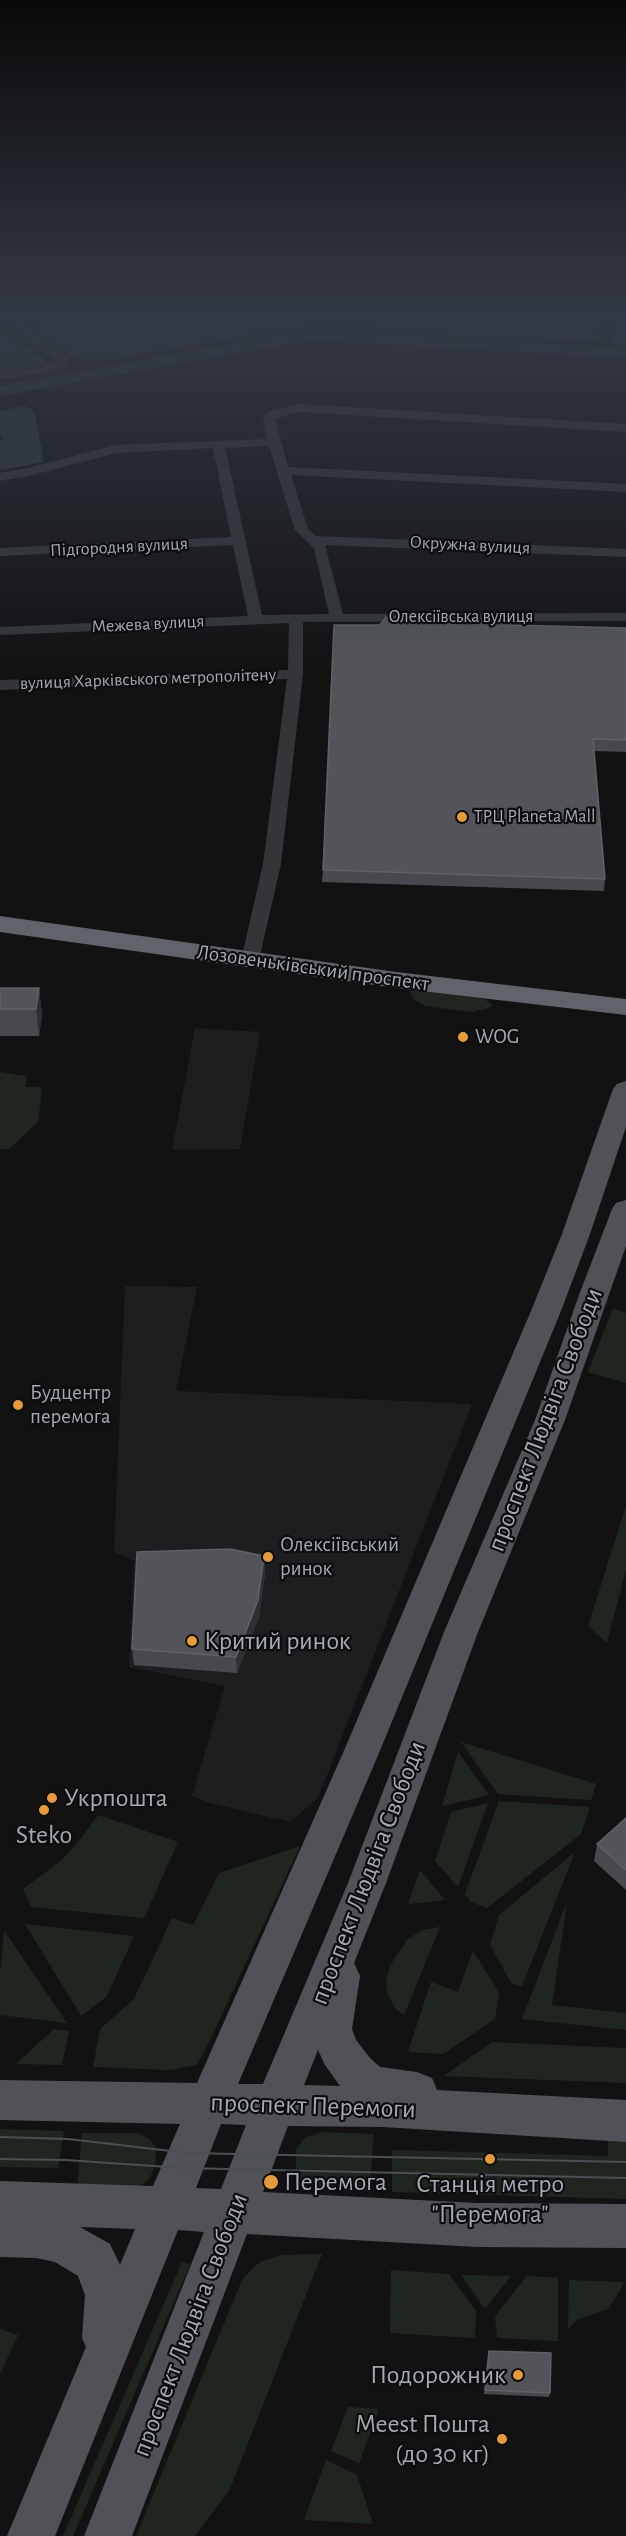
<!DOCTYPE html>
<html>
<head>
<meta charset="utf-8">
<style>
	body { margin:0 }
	canvas { display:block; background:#121213 }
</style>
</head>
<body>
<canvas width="626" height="2536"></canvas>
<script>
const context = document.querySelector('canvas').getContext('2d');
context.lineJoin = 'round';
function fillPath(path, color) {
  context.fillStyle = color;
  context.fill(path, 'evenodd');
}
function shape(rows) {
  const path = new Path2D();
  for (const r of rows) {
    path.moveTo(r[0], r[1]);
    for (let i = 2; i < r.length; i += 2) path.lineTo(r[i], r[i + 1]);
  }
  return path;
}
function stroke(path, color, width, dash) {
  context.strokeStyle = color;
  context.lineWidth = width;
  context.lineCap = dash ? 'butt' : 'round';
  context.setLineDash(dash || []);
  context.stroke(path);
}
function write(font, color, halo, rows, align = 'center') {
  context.font = font + ' "Alegreya Sans",sans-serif';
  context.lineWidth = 4.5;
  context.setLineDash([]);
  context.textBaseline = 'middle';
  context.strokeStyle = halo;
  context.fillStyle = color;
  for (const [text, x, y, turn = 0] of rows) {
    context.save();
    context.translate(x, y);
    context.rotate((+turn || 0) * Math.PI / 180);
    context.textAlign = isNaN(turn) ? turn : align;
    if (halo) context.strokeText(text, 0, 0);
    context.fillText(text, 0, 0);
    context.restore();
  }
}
const built = shape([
	[195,1028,260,1032,240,1149,172,1150],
	[125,1286,197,1287,176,1391,472,1404,318,1798,290,1822,210,1803,192,1796,225,1686,129,1667,134,1561,114,1552]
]);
const green = shape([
	[421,989,484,999,493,1005,489,1008,472,1012,425,1006,414,1000,410,992,412,990],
	[0,1072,26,1076,26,1087,42,1087,38,1122,9,1149,0,1149],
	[613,1308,626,1313,626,1383,588,1372],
	[626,1506,626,1569,607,1643,588,1626],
	[461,1742,596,1784,591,1800,498,1794],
	[458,1752,489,1795,442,1806],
	[499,1801,590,1807,581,1834,487,1908,471,1902,465,1894],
	[488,1803,458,1887,435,1861,451,1812],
	[98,1815,178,1842,144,1918,31,1907,23,1889,62,1860,82,1837],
	[300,1846,204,2053,196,2065,170,2070,93,2067,100,2029,134,1999,172,1918,193,1925,219,1873],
	[575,1852,522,1986,512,1984,490,1945,499,1915],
	[420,1870,445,1900,408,1904],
	[567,1902,552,2005,626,2013,626,2030,522,2019],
	[25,1924,134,1936,107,1996,81,2016],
	[440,1927,404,2015,395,2008,387,1993,386,1981,390,1966,407,1940,422,1930],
	[4,1930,67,2023,0,2015,0,1974],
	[473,1951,499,1992,495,2019,443,2054,408,2052,431,1982,458,1992],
	[54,2029,69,2031,62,2065,16,2064],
	[492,2042,626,2048,626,2083,444,2076],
	[0,2129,64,2131,58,2168,0,2167],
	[322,2132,374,2134,369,2191,311,2189,300,2184,296,2176,296,2149,306,2137],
	[82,2133,138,2133,149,2139,155,2146,156,2162,150,2178,141,2186,77,2190],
	[608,2141,626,2142,626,2199,392,2192,392,2150,608,2156],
	[322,2254,230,2489,195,2536,136,2536,242,2280,255,2266,263,2261,282,2255],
	[182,2262,190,2265,73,2536,63,2536],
	[391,2270,449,2274,476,2311,475,2338,390,2333],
	[461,2275,511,2276,485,2309],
	[527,2276,558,2278,558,2341,497,2338,495,2316],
	[569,2280,623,2282,621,2289,608,2309,578,2319,568,2329],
	[0,2329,18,2335,0,2374],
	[348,2407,379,2409,359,2463,331,2451],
	[326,2460,357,2475,373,2524,304,2520]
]);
const water = shape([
	[41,317,336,317,332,321,110,360,78,360,36,332,36,321],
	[379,317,599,317,598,337,590,342,376,332],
	[617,317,626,317,626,346,615,346,610,341],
	[0,332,47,361,45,365,0,373],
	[25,406,34,411,44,462,0,470,0,441,3,437,0,434,0,411]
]);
const river = shape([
	[309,330,626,348,626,358,309,340,0,396,0,386,309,330]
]);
const minor = shape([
	[3,317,15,317,65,356,68,363,66,365,44,373,0,379,0,373,42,367,56,361,3,317],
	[299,404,626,424,626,432,299,412,275,419,288,467,626,484,626,492,291,475,308,529,316,536,626,549,626,557,325,545,343,614,626,613,626,621,303,622,303,674,281,864,259,960,257,964,250,966,243,964,241,960,263,864,287,679,0,690,0,680,288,670,289,623,0,635,0,627,248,616,233,545,0,556,0,548,231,537,213,448,116,453,29,476,0,481,0,473,28,468,116,445,267,439,263,419,267,412,299,404],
	[269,446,295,530,314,548,329,614,262,615,225,448,269,446]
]);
const major = shape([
	[626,1081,626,1127,590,1234,561,1311,379,1753,238,2084,263,2084,348,1883,444,1632,535,1420,579,1295,612,1209,616,1203,626,1200,626,1246,565,1420,478,1632,386,1883,354,1963,360,1976,352,2029,356,2040,370,2058,380,2067,417,2072,432,2078,437,2090,626,2100,626,2142,383,2127,288,2126,263,2192,477,2203,626,2204,626,2248,477,2247,247,2234,132,2536,84,2536,204,2232,178,2230,55,2536,7,2536,86,2347,82,2338,85,2295,78,2276,55,2262,36,2258,0,2257,0,2181,153,2186,180,2124,0,2120,0,2080,197,2083,343,1753,531,1311,562,1234,613,1089,617,1084,626,1081],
	[318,2050,325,2065,340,2086,304,2085,318,2050],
	[221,2124,246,2125,221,2189,196,2188,221,2124],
	[80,2227,135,2229,120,2265,110,2244,80,2227]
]);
const highway = shape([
	[0,916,396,972,626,999,626,1015,396,988,0,932,0,916]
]);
const tram = shape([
	[0,2137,68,2139,188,2153,626,2162],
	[0,2159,66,2160,182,2168,626,2178]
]);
const wall = shape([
	[380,625,511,625,626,628,626,752,594,751,605,879,604,891,322,882,323,870],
	[0,988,39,988,42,1015,39,1036,0,1036],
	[264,1556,265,1573,259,1617,237,1673,134,1665,132,1649],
	[626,1818,626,1890,594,1861,597,1844],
	[489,2351,550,2393,549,2397,484,2394]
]);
const shadedWall = shape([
	[39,988,42,1015,39,1036,36,1009],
	[264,1556,265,1573,259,1617,237,1673,236,1657]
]);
const building = shape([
	[386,617,511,620,510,625,626,628,626,740,593,739,605,879,323,870,334,625,380,625,386,617],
	[0,988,39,988,36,1009,0,1009,0,988],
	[230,1549,264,1556,258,1600,236,1657,132,1649,137,1552,230,1549],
	[626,1818,626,1870,597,1844,626,1818],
	[489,2351,551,2353,550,2393,485,2390,489,2351]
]);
const markers = [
	[462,817,6,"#e69b38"],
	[463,1037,6,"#e69b38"],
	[18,1405,6,"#e69b38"],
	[268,1557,6,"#e69b38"],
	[192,1641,6,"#e69b38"],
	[52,1798,6,"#e69b38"],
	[44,1810,6,"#e69b38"],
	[490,2159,6,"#e69b38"],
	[271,2182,8,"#e69b38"],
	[518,2375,6,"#e69b38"],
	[502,2439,6,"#e69b38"]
];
const farStreetnames = [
	["Окружна вулиця",470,545,3],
	["Підгородня вулиця",119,547,-3],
	["Олексіївська вулиця",461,617],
	["Межева вулиця",148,624,-3],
	["вулиця Харківського метрополітену",148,679,-2]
];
const farPoinames = [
	["ТРЦ Planeta Mall",474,817]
];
const streetNames = [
	["Лозовеньківський проспект",313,968,8]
];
const poiNames = [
	["WOG",475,1037],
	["Будцентр",30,1393],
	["перемога",30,1417],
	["Олексіївський",280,1545],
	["ринок",280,1569]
];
const nearStreetnames = [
	["проспект Людвіга Свободи",545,1420,-69],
	["проспект Людвіга Свободи",368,1873,-69],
	["проспект Перемоги",313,2106,2],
	["проспект Людвіга Свободи",190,2325,-69]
];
const nearPoinames = [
	["Критий ринок",204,1641],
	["Укрпошта",64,1798],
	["Steko",44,1835,"center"],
	["Перемога",284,2182],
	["Станція метро",490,2184,"center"],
	["\"Перемога\"",490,2214,"center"],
	["Подорожник",506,2375,"right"],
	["Meest Пошта",490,2424,"right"],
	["(до 30 кг)",490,2454,"right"]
];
fillPath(built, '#1e1e20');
fillPath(green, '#1f261f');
fillPath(water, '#2c363b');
fillPath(river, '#2c363b');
fillPath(minor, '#333538');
fillPath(major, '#505257');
fillPath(highway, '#606369');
stroke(tram, '#4c4f53', 2);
fillPath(wall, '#48494e');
fillPath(shadedWall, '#2e2f32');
fillPath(building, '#525459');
stroke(building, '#5f6167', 1.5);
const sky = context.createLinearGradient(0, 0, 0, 672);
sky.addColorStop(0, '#0a0a0a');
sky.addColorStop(0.47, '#333944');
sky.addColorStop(1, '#33394400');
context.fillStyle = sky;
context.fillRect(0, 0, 626, 672);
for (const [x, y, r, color] of markers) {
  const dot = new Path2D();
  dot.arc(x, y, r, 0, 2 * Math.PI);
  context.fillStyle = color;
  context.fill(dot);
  stroke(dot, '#0d0d0e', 2);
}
write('18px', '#a4aab3', '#0d0d0e', farStreetnames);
write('18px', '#a4aab3', '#0d0d0e', farPoinames, 'left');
write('21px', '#a4aab3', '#0d0d0e', streetNames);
write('21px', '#a4aab3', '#0d0d0e', poiNames, 'left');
write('26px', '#a4aab3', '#0d0d0e', nearStreetnames);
write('26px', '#a4aab3', '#0d0d0e', nearPoinames, 'left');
</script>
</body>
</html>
